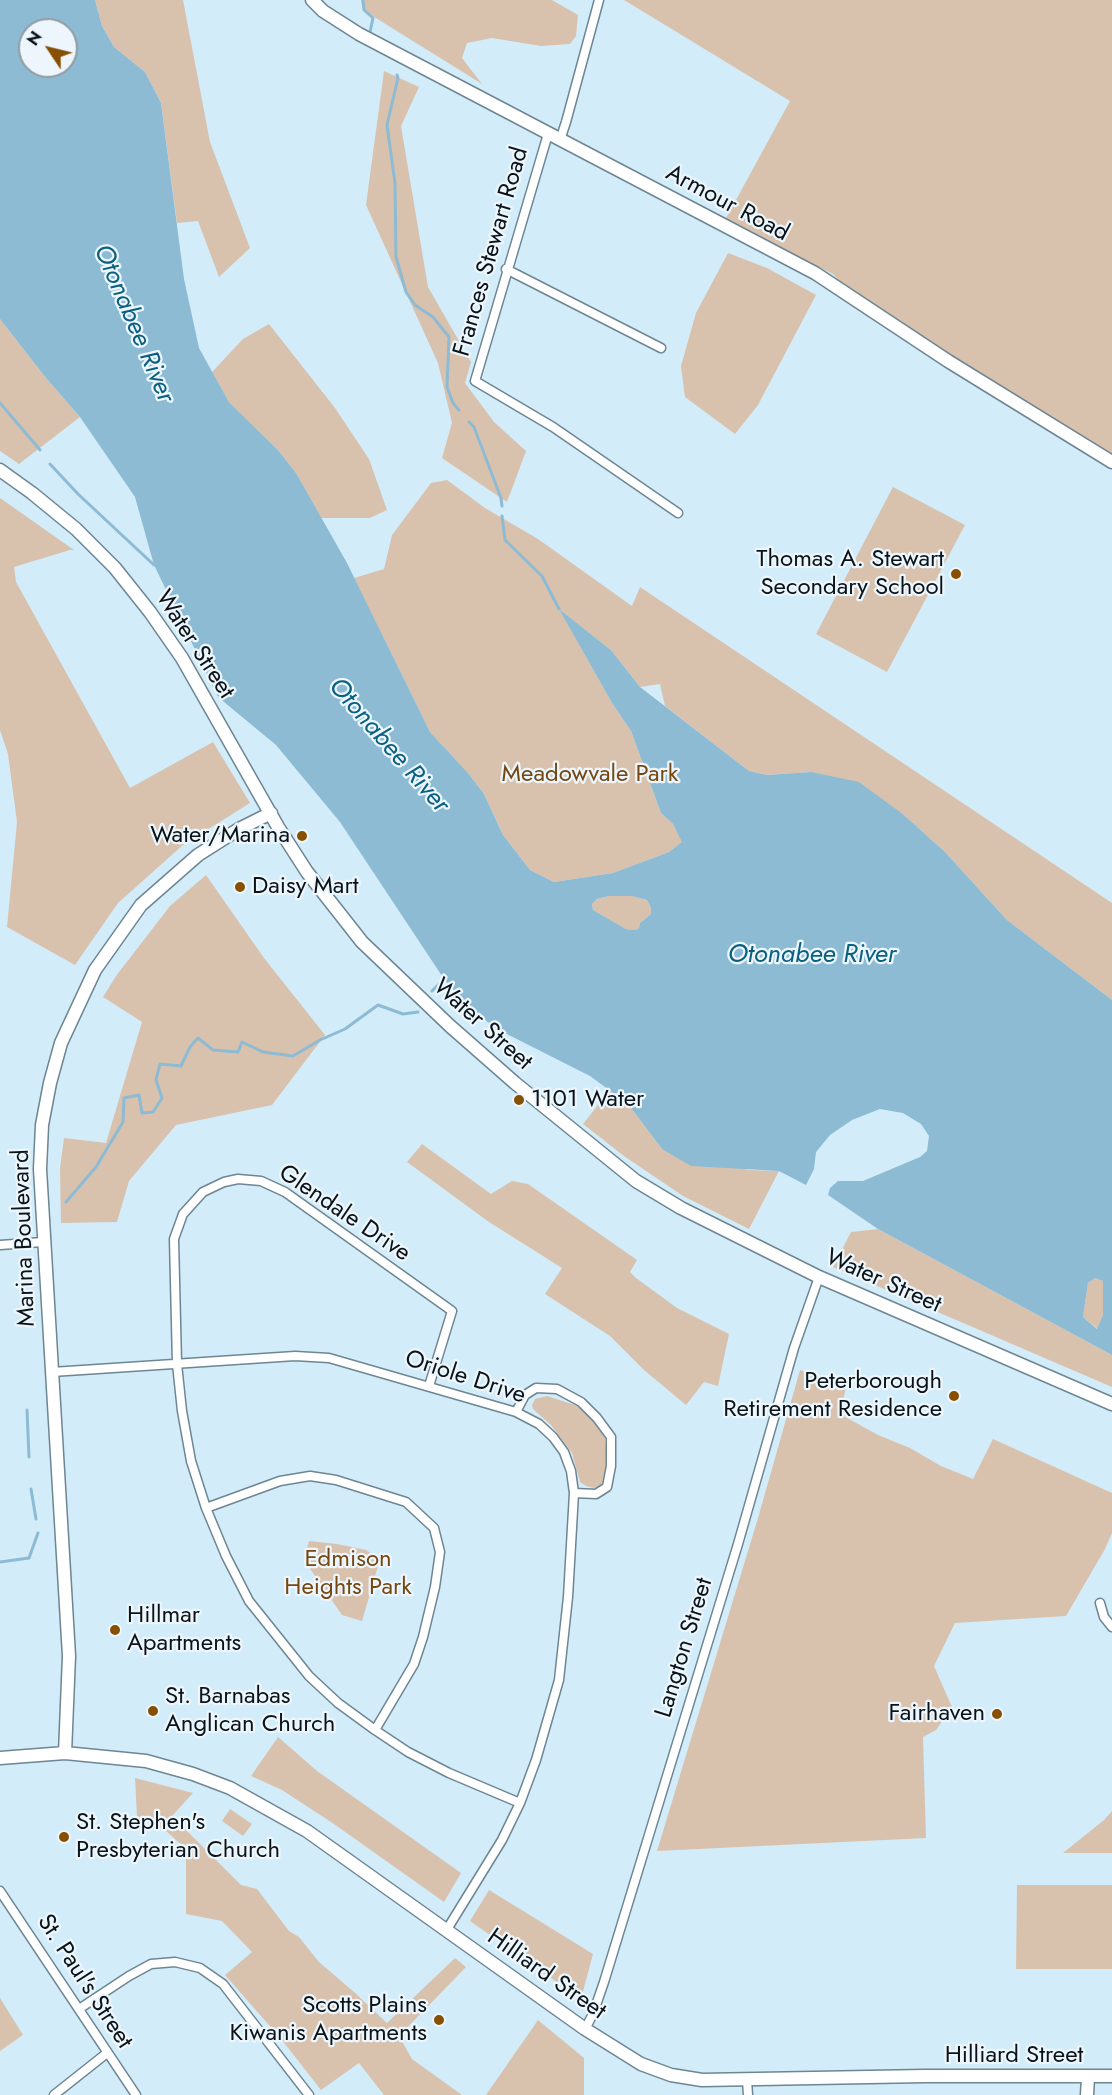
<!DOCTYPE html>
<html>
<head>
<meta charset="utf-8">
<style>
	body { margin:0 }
	#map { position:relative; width:1112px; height:2095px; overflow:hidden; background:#d2ecfa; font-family:Jost,sans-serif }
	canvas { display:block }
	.north { position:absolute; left:18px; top:18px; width:60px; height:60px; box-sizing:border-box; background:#ecf6fc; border:2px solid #929ba1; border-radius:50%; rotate:305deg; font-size:16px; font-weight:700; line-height:24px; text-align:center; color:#0a1318 }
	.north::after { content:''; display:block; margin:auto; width:21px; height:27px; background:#875000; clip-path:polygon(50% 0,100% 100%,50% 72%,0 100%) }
</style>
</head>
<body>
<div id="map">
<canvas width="1112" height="2095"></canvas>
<div class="north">N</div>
</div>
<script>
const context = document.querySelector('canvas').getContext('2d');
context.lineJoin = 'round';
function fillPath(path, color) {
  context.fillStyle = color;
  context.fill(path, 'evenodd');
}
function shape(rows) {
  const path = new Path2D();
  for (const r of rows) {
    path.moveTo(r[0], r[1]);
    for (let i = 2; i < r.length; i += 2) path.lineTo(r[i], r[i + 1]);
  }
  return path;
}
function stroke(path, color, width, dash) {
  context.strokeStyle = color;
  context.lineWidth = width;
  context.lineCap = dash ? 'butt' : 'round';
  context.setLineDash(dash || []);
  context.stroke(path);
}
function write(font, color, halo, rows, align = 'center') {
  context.font = font + ' Jost,sans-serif';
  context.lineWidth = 4.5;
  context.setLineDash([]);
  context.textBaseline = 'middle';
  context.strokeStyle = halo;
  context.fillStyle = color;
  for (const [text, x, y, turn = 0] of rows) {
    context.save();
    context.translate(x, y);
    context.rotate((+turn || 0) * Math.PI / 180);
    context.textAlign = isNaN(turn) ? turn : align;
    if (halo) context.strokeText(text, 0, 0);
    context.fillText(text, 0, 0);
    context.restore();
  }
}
const green = shape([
	[95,0,183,0,210,142,250,248,219,277,198,221,177,223,161,103,145,72,114,47,102,26],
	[361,0,552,0,578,15,576,36,570,44,541,46,492,38,467,43,462,58,482,84,363,10],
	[624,0,1112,0,1112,463,850,292,833,274,725,220,790,101],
	[384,71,419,87,401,126,428,287,471,362,465,383,494,422,526,451,507,502,442,458,452,423,438,363,366,205],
	[728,253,767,268,816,295,758,405,735,434,685,397,681,366,696,313],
	[0,319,46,378,80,417,19,464,0,451],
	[269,324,335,408,369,459,387,510,370,518,321,518,296,473,278,450,229,402,212,372,243,339],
	[447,480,485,508,538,539,632,606,640,587,1112,903,1112,1000,1007,920,945,852,904,815,811,772,767,775,749,771,665,706,660,684,640,687,611,650,560,610,612,703,631,731,661,813,673,824,683,842,669,852,613,873,554,882,530,870,503,835,484,794,468,773,430,732,354,578,384,569,392,535,431,483],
	[893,487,965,525,887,672,816,634],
	[0,498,74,550,70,550,14,567,16,582,130,788,213,742,250,803,183,845,118,903,75,965,7,927,17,822,8,754,0,730],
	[206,875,264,958,325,1035,272,1105,176,1125,129,1181,117,1222,61,1223,60,1168,64,1138,106,1143,142,1022,103,997,116,976,170,906],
	[609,896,633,896,647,900,651,908,651,914,640,923,639,928,636,930,626,929,593,910,592,904,597,899],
	[610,1090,628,1104,662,1149,748,1170,779,1171,749,1229,683,1196,624,1156,583,1124],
	[422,1144,491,1194,512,1181,528,1184,637,1260,630,1272,636,1278,677,1308,729,1334,718,1386,704,1382,686,1405,644,1370,610,1336,545,1294,562,1268,489,1222,407,1162],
	[878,1229,1112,1355,1112,1387,833,1267,851,1232],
	[1095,1278,1103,1281,1103,1315,1098,1329,1083,1317,1088,1283],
	[800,1370,846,1387,840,1414,878,1435,910,1448,941,1466,973,1479,993,1439,1112,1493,1112,1533,1105,1549,1066,1616,955,1623,934,1666,952,1707,936,1730,923,1737,926,1838,657,1851,758,1518],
	[547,1396,575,1405,587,1413,599,1427,605,1439,607,1457,604,1478,601,1486,594,1488,586,1486,580,1482,572,1453,551,1425,533,1409,532,1405,535,1399],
	[309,1541,337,1544,366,1550,380,1559,362,1621,342,1615,304,1560],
	[278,1737,317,1771,461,1873,444,1902,334,1824,282,1790,251,1776],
	[135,1778,193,1793,172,1816,241,1885,257,1889,289,1931,299,1937,319,1962,354,1992,387,2023,455,1958,466,1967,399,2036,412,2059,462,2095,384,2095,359,2063,321,2090,282,2040,225,1975,252,1952,222,1921,186,1914,186,1849,166,1831,137,1816],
	[230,1809,252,1824,243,1836,222,1821],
	[1112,1811,1112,1853,1063,1853,1104,1820],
	[1017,1885,1112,1885,1112,1969,1016,1969],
	[489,1890,593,1954,581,1999,470,1921],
	[0,1998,23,2035,0,2051],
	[538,2020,584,2058,584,2095,486,2095]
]);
const water = shape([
	[0,0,95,0,102,26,114,47,145,72,161,103,184,279,199,348,229,402,278,450,296,473,347,563,430,732,468,773,484,794,503,835,530,870,554,882,613,873,669,852,682,842,673,824,661,813,631,731,612,703,559,609,611,650,640,687,749,771,767,775,811,772,859,782,904,815,945,852,1007,920,1112,1000,1112,1355,878,1229,828,1195,830,1188,838,1181,863,1181,920,1157,927,1151,929,1136,921,1124,903,1113,880,1109,852,1120,830,1135,816,1152,814,1169,806,1185,779,1171,691,1166,662,1149,628,1104,590,1076,495,1028,463,1002,444,979,340,822,276,745,218,697,154,565,135,497,80,417,46,378,0,319],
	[30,30,66,30,66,66,30,66],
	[609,896,632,896,647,900,651,908,651,914,640,923,639,928,636,930,626,929,593,910,592,904,597,899],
	[1095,1278,1103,1281,1103,1315,1097,1329,1083,1317,1088,1283]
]);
const stream = shape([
	[363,0,364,10,373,18,370,32],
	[397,75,398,78,387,125,395,183,396,257,406,292,415,305,433,317,449,337,447,387,453,403,459,410],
	[0,403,40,450],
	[469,422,474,427,501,498,502,506],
	[50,464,78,494,154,565],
	[502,516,505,540,542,576,559,609],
	[432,991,444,979],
	[66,1202,96,1167,123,1122,124,1098,139,1095,142,1113,153,1112,162,1098,156,1080,160,1064,181,1066,190,1047,198,1038,213,1050,238,1052,242,1042,263,1052,293,1056,320,1040,345,1029,378,1005,403,1014,418,1012],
	[27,1410,29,1457],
	[31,1489,36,1519],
	[0,1562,29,1558,38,1533]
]);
const street = shape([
	[548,134,475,381,553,427,678,513],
	[560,140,566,122,599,0],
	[506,269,661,348],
	[0,1245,43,1242],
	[52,1372,295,1356,329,1358,516,1412,539,1424,553,1437,564,1452,571,1471,574,1493,568,1597,559,1680,536,1760,520,1803,502,1840,446,1931],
	[429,1386,452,1311,285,1192,261,1181,238,1179,224,1182,203,1192,183,1214,174,1239,177,1364,182,1411,191,1461,206,1508,226,1556,249,1601,309,1676,338,1703,375,1730,408,1752,449,1773,520,1803],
	[516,1412,525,1395,536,1388,557,1389,581,1402,597,1418,611,1437,611,1466,607,1487,596,1494,574,1493],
	[206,1508,280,1481,310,1476,336,1480,406,1502,434,1528,440,1552,435,1587,423,1637,414,1664,375,1730],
	[1100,1603,1104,1617,1112,1627],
	[0,1891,136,2095],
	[79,2009,129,1976,151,1964,175,1962,200,1968,223,1984,309,2095],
	[585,2029,593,2014,604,1982,738,1544,794,1348,819,1277],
	[747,2080,748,2095],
	[54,2095,107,2053]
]);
const secondary = shape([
	[312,0,323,11,359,34,815,273,948,361,1112,462],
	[0,470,32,493,76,529,115,568,150,612,182,658,278,827,307,872,362,942,450,1026,515,1083,636,1181,681,1208,819,1277,1112,1404],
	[65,1753,69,1656,40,1169,42,1125,50,1083,61,1043,95,970,141,905,198,855,239,829,271,813],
	[0,1758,65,1753,146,1761,193,1774,230,1788,307,1831,585,2029,641,2064,671,2075,702,2080,925,2076,1112,2076],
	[1087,2095,1088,2077]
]);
const markers = [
	[956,574,6,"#875000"],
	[302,836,6,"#875000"],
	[240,887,6,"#875000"],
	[519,1100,6,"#875000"],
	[954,1396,6,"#875000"],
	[115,1630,6,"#875000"],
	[153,1711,6,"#875000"],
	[997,1714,6,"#875000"],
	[64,1837,6,"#875000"],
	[439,2020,6,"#875000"]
];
const streetNames = [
	["Armour Road",727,204,28],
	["Frances Stewart Road",492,252,-74],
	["Water Street",194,645,57],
	["Water Street",482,1025,42],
	["Glendale Drive",344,1214,34],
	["Marina Boulevard",25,1238,-92],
	["Water Street",883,1282,24],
	["Oriole Drive",465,1378,18],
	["Langton Street",685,1648,-73],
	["Hilliard Street",546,1975,35],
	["St. Paul's Street",84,1982,57],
	["Hilliard Street",1014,2056]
];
const poiNames = [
	["Thomas A. Stewart",944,560],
	["Secondary School",944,588],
	["Water/Marina",290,836],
	["Daisy Mart",252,887,"left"],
	["1101 Water",531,1100,"left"],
	["Peterborough",942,1382],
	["Retirement Residence",942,1410],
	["Hillmar",127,1616,"left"],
	["Apartments",127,1644,"left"],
	["St. Barnabas",165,1697,"left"],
	["Anglican Church",165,1725,"left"],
	["Fairhaven",985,1714],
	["St. Stephen's",76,1823,"left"],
	["Presbyterian Church",76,1851,"left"],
	["Scotts Plains",427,2006],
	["Kiwanis Apartments",427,2034]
];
const parkNames = [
	["Meadowvale Park",590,775],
	["Edmison",348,1560],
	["Heights Park",348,1588]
];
const waterNames = [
	["Otonabee River",133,324,67],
	["Otonabee River",388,746,49],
	["Otonabee River",812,956]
];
fillPath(green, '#d9c2ad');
fillPath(water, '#8dbbd4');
stroke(stream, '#8dbbd4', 3);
stroke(street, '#6e8592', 11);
stroke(secondary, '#6e8592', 15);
stroke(street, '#fff', 8);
stroke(secondary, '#fff', 12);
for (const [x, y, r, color] of markers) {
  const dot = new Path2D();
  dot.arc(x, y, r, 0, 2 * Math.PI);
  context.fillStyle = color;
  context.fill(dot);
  stroke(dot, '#ecf6fc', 2);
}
write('24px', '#0a1318', '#ecf6fc', streetNames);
write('24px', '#0a1318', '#ecf6fc', poiNames, 'right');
write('24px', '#754811', '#ecf6fc', parkNames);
write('italic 26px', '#0a6081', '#ecf6fc', waterNames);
</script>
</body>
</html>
